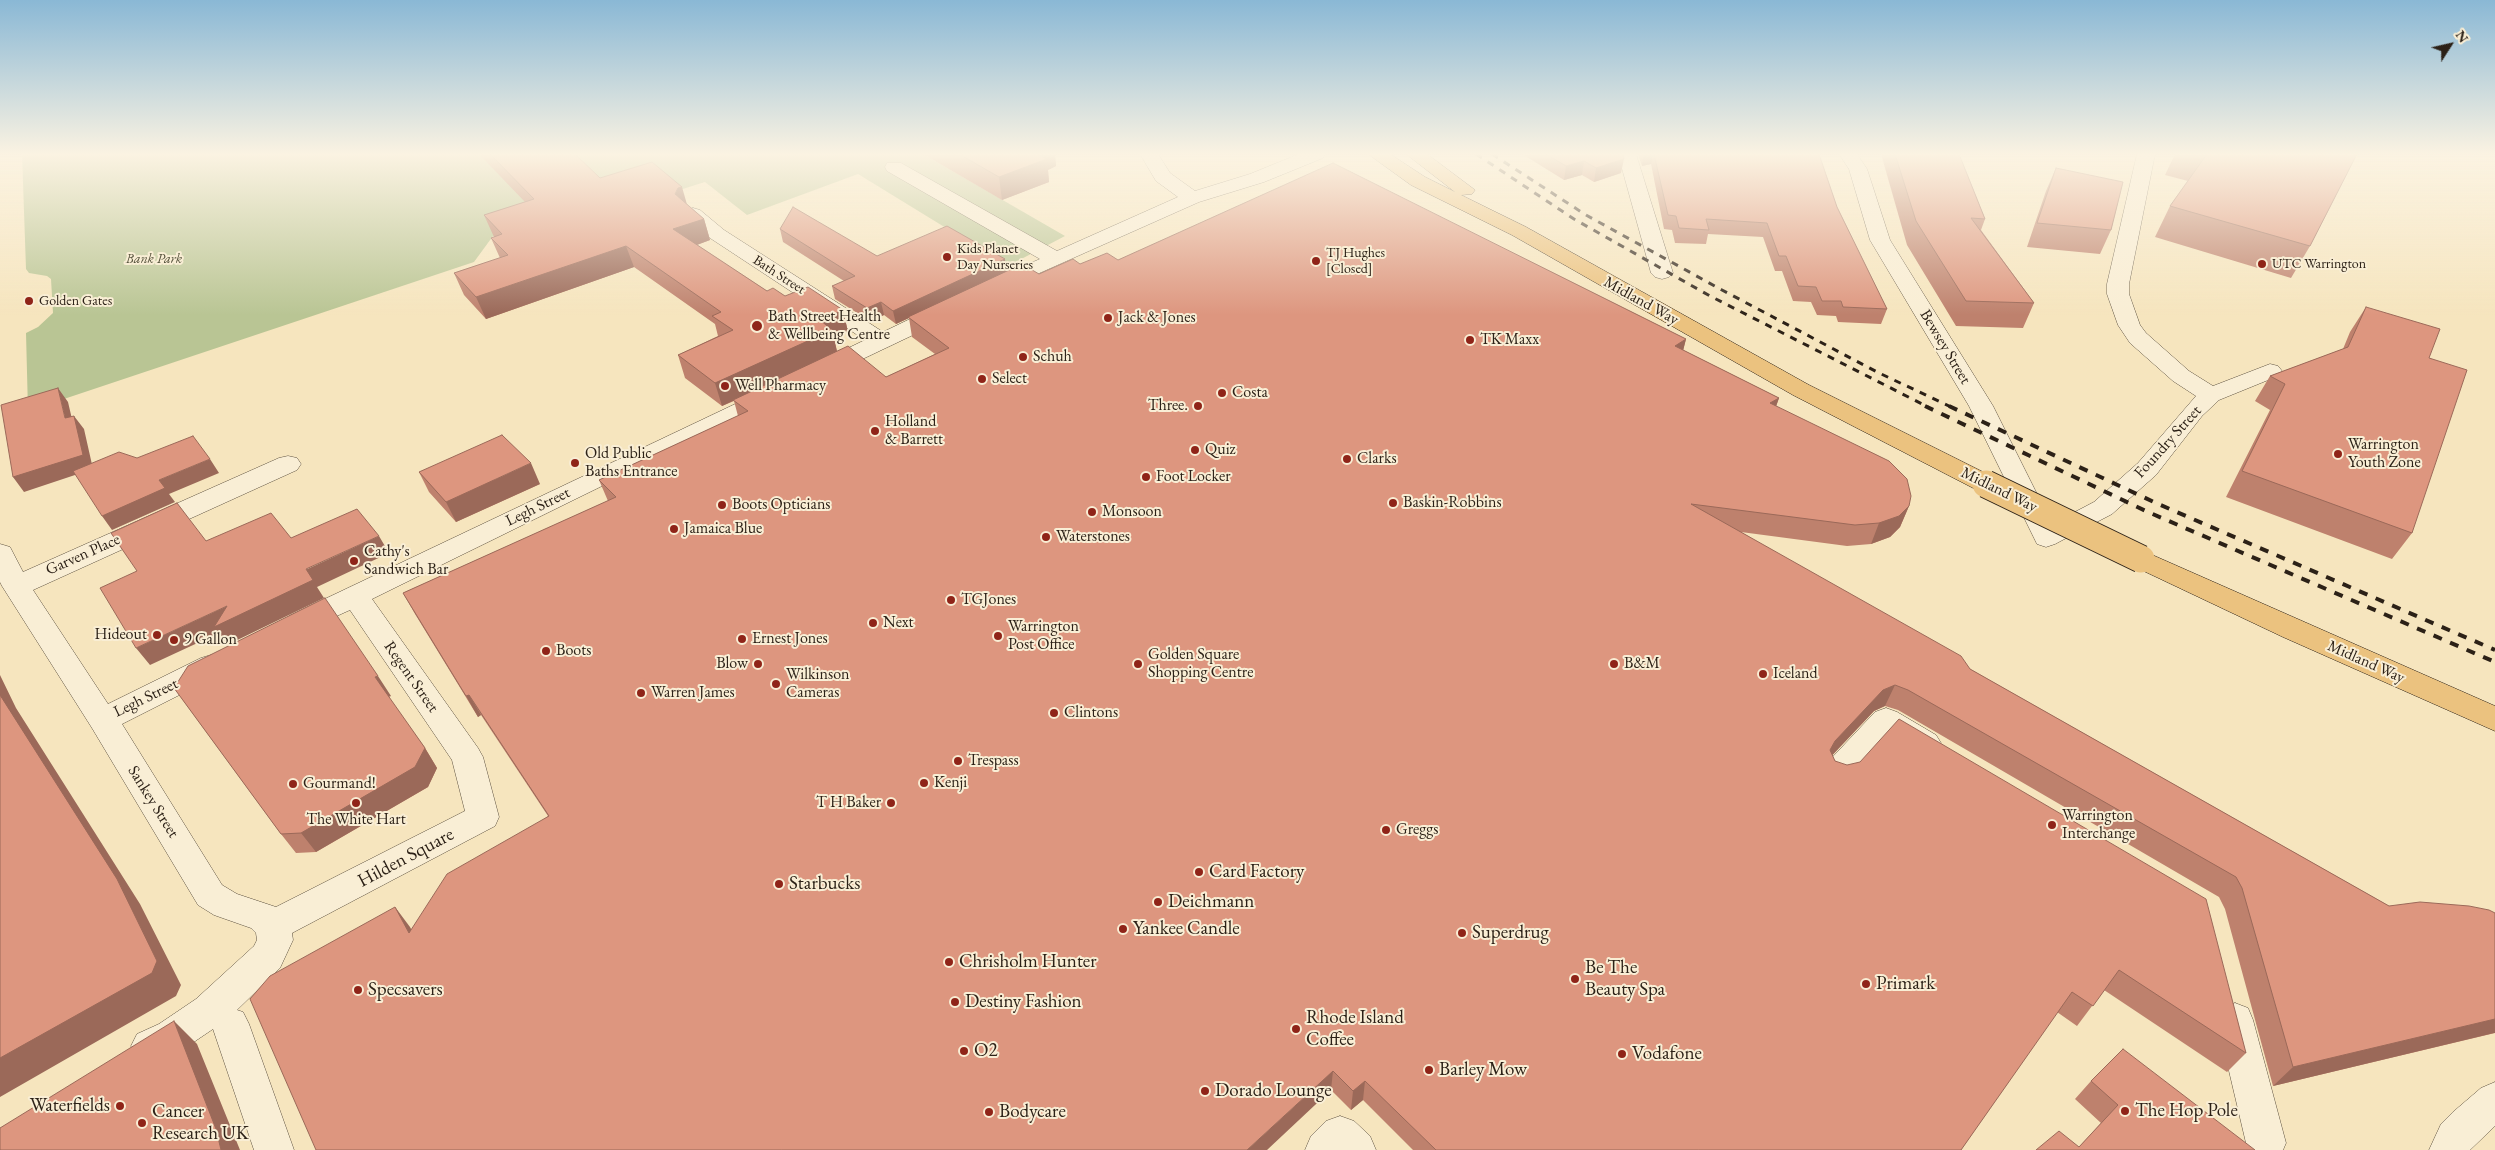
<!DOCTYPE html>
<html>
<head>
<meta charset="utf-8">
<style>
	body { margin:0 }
	#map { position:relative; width:2495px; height:1150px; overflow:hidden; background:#f6e5be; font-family:"EB Garamond",serif }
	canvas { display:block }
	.north { position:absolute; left:2425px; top:20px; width:50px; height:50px; -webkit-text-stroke:4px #f9eed5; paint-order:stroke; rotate:55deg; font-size:14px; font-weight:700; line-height:20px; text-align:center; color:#2c2117 }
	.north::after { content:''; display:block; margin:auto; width:18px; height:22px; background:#2c2117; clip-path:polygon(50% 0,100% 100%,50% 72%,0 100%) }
</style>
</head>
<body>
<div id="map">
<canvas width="2495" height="1150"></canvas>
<div class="north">N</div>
</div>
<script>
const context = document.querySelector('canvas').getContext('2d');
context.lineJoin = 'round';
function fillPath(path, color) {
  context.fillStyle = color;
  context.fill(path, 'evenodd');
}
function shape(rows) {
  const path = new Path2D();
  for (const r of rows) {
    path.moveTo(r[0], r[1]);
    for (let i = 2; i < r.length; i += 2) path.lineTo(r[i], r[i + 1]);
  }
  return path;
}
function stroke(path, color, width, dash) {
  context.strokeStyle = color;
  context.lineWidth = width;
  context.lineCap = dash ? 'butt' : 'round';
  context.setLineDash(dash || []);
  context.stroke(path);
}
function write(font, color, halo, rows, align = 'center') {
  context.font = font + ' "EB Garamond",serif';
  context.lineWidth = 4;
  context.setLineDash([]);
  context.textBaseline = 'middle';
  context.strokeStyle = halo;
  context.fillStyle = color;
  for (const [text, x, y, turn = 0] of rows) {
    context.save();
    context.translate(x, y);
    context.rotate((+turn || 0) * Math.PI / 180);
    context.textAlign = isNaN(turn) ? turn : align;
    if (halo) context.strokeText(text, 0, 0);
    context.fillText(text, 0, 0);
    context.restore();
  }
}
const green = shape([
	[22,154,923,154,1065,236,1008,266,858,174,747,215,705,182,670,193,493,236,474,262,28,411,26,333,38,327,53,313,51,279,47,276,29,273,26,269]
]);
const minor = shape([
	[1140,154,1158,154,1170,173,1195,191,1250,174,1299,154,1325,154,1323,158,1264,182,1199,202,999,291,991,290,988,285,991,280,1040,259,887,171,885,167,887,163,901,163,1057,251,1178,197,1156,181,1140,154],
	[1618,154,1636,154,1673,273,1669,277,1662,279,1655,277,1651,273,1618,154],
	[1839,154,1857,154,1867,169,1890,240,1993,406,2052,524,2094,502,2138,463,2196,396,2173,381,2130,343,2118,325,2107,294,2107,284,2137,154,2155,154,2129,284,2129,294,2140,325,2146,333,2189,371,2213,386,2270,364,2278,366,2282,371,2278,376,2219,400,2202,416,2156,475,2112,514,2055,544,2046,547,2037,544,1969,406,1870,240,1849,169,1839,154],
	[693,208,700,210,724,230,883,332,937,306,945,304,953,306,956,311,953,316,831,374,823,376,815,374,811,369,815,364,865,340,710,238,683,214,686,210,693,208],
	[771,387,779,389,783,394,779,399,372,599,478,748,483,757,499,817,495,826,292,933,293,940,280,968,237,1010,243,1012,249,1024,294,1150,254,1150,213,1029,185,1048,150,1063,137,1058,131,1046,137,1034,159,1024,196,999,254,946,257,940,256,933,251,928,214,915,198,905,92,728,2,586,0,582,0,544,10,547,23,572,279,458,288,456,297,458,301,464,297,470,33,590,108,704,201,658,211,655,221,658,226,666,221,674,122,724,222,885,237,894,276,907,465,811,452,760,350,610,299,633,289,630,285,623,289,616,771,387],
	[1886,708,1897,712,1936,735,1941,743,1936,751,1925,755,1914,751,1889,737,1849,781,1838,784,1827,781,1822,772,1827,763,1875,712,1886,708],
	[2235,1003,2248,1008,2253,1020,2286,1143,2283,1150,2249,1150,2246,1143,2217,1020,2222,1008,2235,1003],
	[2495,1082,2495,1126,2470,1150,2429,1150,2441,1124,2453,1112,2481,1088,2495,1082],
	[1340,1116,1354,1121,1370,1136,1376,1150,1305,1150,1311,1136,1326,1121,1340,1116]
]);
const highway = shape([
	[1368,154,1390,154,1425,177,1455,192,1406,154,1427,154,1475,190,1472,194,1461,195,1526,227,1809,385,1995,478,1999,484,1995,490,1986,492,1977,490,1793,395,1512,235,1411,185,1368,154],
	[2141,550,2495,706,2495,731,2283,637,2131,565,2127,559,2131,553,2141,550]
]);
const railFar1 = shape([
	[1476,154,1574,219,1710,296,1928,407],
	[1492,154,1586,215,1722,290,1877,372,1951,407]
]);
const rail = shape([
	[1925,406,2148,512,2495,662],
	[1949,406,2156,503,2495,650]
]);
const highwayBridge = shape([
	[1986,484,2141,559]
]);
const wall = shape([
	[479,154,575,154,600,178,687,204,704,219,710,240,697,245,767,291,785,296,843,310,848,332,834,338,837,351,886,377,935,354,912,337,909,318,896,324,884,315,870,321,835,299,832,286,844,281,783,242,780,229,877,256,1006,271,1039,274,1080,264,1118,260,1686,339,1683,350,1779,398,1776,406,1909,506,1900,527,1890,537,1871,544,1847,546,1741,532,1970,669,2389,906,2495,913,2495,1033,2273,1086,2225,909,2219,897,1898,710,1885,706,1874,711,1832,755,1835,761,2246,1053,2227,1072,2104,990,2077,1026,2057,1012,1961,1150,1413,1150,1363,1100,1351,1110,1331,1090,316,1150,395,907,411,930,548,816,481,715,478,717,415,614,403,593,608,501,599,480,738,416,734,401,722,406,685,378,678,355,718,336,715,324,634,267,486,319,464,295,454,273,500,258,491,238,494,237,484,215,525,202],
	[923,154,1055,154,1056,166,1048,170,1049,182,1002,200],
	[1522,154,1623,154,1621,173,1594,182,1582,175,1564,180],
	[1638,154,1819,154,1837,207,1887,309,1881,324,1838,322,1836,316,1817,315,1811,302,1793,301,1782,271,1775,271,1763,237,1708,234,1706,244,1675,243,1672,230,1664,229,1651,164,1642,166],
	[1881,154,1959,154,1985,219,1981,230,2034,303,2023,328,1956,326,1907,245],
	[2175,154,2357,154,2310,246,2291,278,2155,237,2170,206,2188,181,2165,175],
	[2056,168,2111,230,2100,254,2027,247,2046,191],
	[2366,307,2429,358,2412,533,2392,559,2226,497,2270,410,2255,401,2270,376,2343,349,2350,332],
	[419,472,540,484,456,522,429,492],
	[174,688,391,696,388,697,425,748,437,768,428,787,316,852,296,853,281,834],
	[2091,1081,2255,1150,2079,1147,2101,1123,2075,1099]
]);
const shadedWall = shape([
	[1034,154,1055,154,1056,166,1048,170,1049,182,1002,200,999,177],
	[1644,154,1653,154,1651,164,1642,166],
	[1624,159,1621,173,1594,182,1596,168],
	[1584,161,1582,175,1564,180,1566,166],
	[682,187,688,208,675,194,678,188],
	[704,219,710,240,680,251,673,229],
	[626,246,634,267,486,319,476,297],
	[1005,259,1006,273,896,324,893,311],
	[881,302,884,315,870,321,867,308],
	[843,310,848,332,834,338,837,352,722,406,715,383,820,320],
	[1686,339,1681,359,1675,346],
	[58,388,68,402,75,432,65,418],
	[1779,398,1772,418,1770,403],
	[74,416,84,429,93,469,24,492,13,477],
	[210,459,219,473,169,494,175,502,112,530,102,516,159,480],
	[531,463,540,484,456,522,446,502],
	[1909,506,1900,527,1890,537,1871,544,1879,523],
	[379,536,389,553,317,587,324,598,227,645,219,633,150,665,136,648],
	[0,675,16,708,140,904,181,985,176,996,0,1097],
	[378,676,391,696,387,697,375,677],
	[1895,685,1885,706,1874,711,1826,762,1830,750,1835,741,1883,690],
	[469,695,481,715,478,717,466,696],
	[425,748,437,768,428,787,316,852,301,833],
	[395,907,410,927,424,953,409,933],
	[2495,1019,2495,1033,2494,1033,2273,1086,2293,1067],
	[174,1021,197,1044,240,1150,221,1150],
	[1333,1071,1331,1090,1267,1150,1247,1150],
	[1365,1081,1363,1100,1351,1110,1353,1091]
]);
const building = shape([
	[490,154,575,154,600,178,652,162,682,187,678,188,675,194,704,219,673,229,767,291,773,288,785,296,808,287,843,310,820,320,832,330,715,383,678,355,733,330,712,316,721,312,626,246,476,297,454,273,508,255,491,238,502,234,484,215,534,199,490,154],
	[959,154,1037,154,1047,159,999,177,959,154],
	[1546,154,1623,154,1624,159,1596,168,1584,161,1566,166,1546,154],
	[1654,154,1819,154,1837,207,1887,309,1843,307,1841,301,1822,301,1816,287,1798,286,1786,256,1779,256,1767,223,1706,219,1709,230,1679,228,1676,216,1668,215,1654,154],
	[1895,154,1959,154,1985,219,1971,218,2034,303,1966,301,1916,221,1895,154],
	[2207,154,2357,154,2310,246,2170,206,2207,154],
	[1333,163,1686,339,1675,346,1779,398,1770,403,1889,461,1907,479,1911,496,1909,506,1899,516,1879,523,1855,525,1691,504,1961,656,1970,669,2389,906,2420,902,2469,906,2489,910,2495,913,2495,1019,2293,1067,2242,888,2236,877,1908,690,1895,685,1883,690,1835,741,1830,750,1835,761,1847,765,1860,762,1899,719,2206,899,2246,1053,2119,970,2093,1006,2072,992,1961,1150,1436,1150,1365,1081,1353,1091,1333,1071,1247,1150,316,1150,250,999,270,976,395,907,409,933,447,874,549,816,469,695,466,696,403,593,616,497,599,480,748,411,733,400,848,346,886,377,949,348,908,317,1022,264,1039,274,1073,259,1080,264,1107,253,1118,260,1333,163],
	[2056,168,2123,182,2111,230,2037,223,2056,168],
	[793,207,877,256,947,226,1005,259,893,311,881,302,867,308,832,286,855,276,780,229,793,207],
	[2366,307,2440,329,2429,358,2467,370,2412,533,2242,471,2285,384,2270,376,2348,347,2366,307],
	[58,388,65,418,74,416,83,455,13,477,1,405,58,388],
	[502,435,531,463,446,502,419,472,502,435],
	[193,436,210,459,159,480,165,488,102,516,73,471,119,452,137,458,193,436],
	[177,503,206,541,271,513,291,538,357,509,379,536,306,569,313,580,214,627,227,606,136,648,100,588,137,571,111,533,177,503],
	[325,598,378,676,375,677,425,748,415,767,301,833,281,834,174,688,188,666,325,598],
	[0,695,117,879,157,961,152,973,0,1058,0,695],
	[174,1021,216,1129,221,1150,0,1150,0,1128,174,1021],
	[2123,1049,2255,1150,2036,1150,2059,1131,2079,1147,2118,1105,2091,1081,2123,1049]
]);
const markers = [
	[947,257,5,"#8f2418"],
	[1316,261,5,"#8f2418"],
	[2262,264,5,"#8f2418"],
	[29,301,5,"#8f2418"],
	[1108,318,5,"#8f2418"],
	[757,326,6,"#8f2418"],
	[1470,340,5,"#8f2418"],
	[1023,357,5,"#8f2418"],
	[982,379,5,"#8f2418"],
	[725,386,5,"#8f2418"],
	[1222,393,5,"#8f2418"],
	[1198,406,5,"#8f2418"],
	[875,431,5,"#8f2418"],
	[1195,450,5,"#8f2418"],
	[2338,454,5,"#8f2418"],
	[1347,459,5,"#8f2418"],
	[575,463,5,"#8f2418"],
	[1146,477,5,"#8f2418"],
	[1393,503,5,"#8f2418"],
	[722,505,5,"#8f2418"],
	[1092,512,5,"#8f2418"],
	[674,529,5,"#8f2418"],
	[1046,537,5,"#8f2418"],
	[354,561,5,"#8f2418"],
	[951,600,5,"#8f2418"],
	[873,623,5,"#8f2418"],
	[157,635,5,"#8f2418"],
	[998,636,5,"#8f2418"],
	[742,639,5,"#8f2418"],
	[174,640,5,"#8f2418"],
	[546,651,5,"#8f2418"],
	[758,664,5,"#8f2418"],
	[1138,664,5,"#8f2418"],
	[1614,664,5,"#8f2418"],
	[1763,674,5,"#8f2418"],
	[776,684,5,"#8f2418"],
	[641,693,5,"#8f2418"],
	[1054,713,5,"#8f2418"],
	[958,761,5,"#8f2418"],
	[924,783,5,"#8f2418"],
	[293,784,5,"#8f2418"],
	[356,803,5,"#8f2418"],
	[891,803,5,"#8f2418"],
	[2052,825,5,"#8f2418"],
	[1386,830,5,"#8f2418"],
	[1199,872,5,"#8f2418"],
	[779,884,5,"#8f2418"],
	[1158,902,5,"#8f2418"],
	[1123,929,5,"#8f2418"],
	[1462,933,5,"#8f2418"],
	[949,962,5,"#8f2418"],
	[1575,979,5,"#8f2418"],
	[1866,984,5,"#8f2418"],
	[358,990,5,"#8f2418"],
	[955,1002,5,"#8f2418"],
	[1296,1029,5,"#8f2418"],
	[964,1051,5,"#8f2418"],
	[1622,1054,5,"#8f2418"],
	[1429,1070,5,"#8f2418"],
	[1205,1091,5,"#8f2418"],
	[120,1106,5,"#8f2418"],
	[2125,1111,5,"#8f2418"],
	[989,1112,5,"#8f2418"],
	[142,1123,5,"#8f2418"]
];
const farPoinames = [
	["Kids Planet",957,249],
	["Day Nurseries",957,265],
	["TJ Hughes",1326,253],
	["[Closed]",1326,269],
	["UTC Warrington",2272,264],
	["Golden Gates",39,301]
];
const farParknames = [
	["Bank Park",154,259]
];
const farStreetnames = [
	["Bath Street",779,275,33]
];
const streetNames = [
	["Midland Way",1641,301,29],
	["Bewsey Street",1945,347,59],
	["Foundry Street",2168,442,-48],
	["Midland Way",1999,490,26],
	["Legh Street",538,507,-26],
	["Garven Place",83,555,-24],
	["Midland Way",2366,662,24],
	["Regent Street",411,677,55],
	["Legh Street",146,698,-26],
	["Sankey Street",153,802,58]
];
const poiNames = [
	["Bath Street Health",768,317],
	["& Wellbeing Centre",768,335],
	["Jack & Jones",1118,318],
	["TK Maxx",1480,340],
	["Schuh",1033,357],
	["Select",992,379],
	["Well Pharmacy",735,386],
	["Costa",1232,393],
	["Three.",1188,406,"right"],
	["Holland",885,422],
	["& Barrett",885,440],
	["Warrington",2348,445],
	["Youth Zone",2348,463],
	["Quiz",1205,450],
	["Old Public",585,454],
	["Baths Entrance",585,472],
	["Clarks",1357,459],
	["Foot Locker",1156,477],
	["Baskin-Robbins",1403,503],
	["Boots Opticians",732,505],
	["Monsoon",1102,512],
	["Jamaica Blue",684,529],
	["Waterstones",1056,537],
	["Cathy's",364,552],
	["Sandwich Bar",364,570],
	["TGJones",961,600],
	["Next",883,623],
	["Warrington",1008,627],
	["Post Office",1008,645],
	["Hideout",147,635,"right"],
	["Ernest Jones",752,639],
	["9 Gallon",184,640],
	["Boots",556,651],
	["Golden Square",1148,655],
	["Shopping Centre",1148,673],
	["Blow",748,664,"right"],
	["B&M",1624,664],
	["Iceland",1773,674],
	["Wilkinson",786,675],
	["Cameras",786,693],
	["Warren James",651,693],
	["Clintons",1064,713],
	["Trespass",968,761],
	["Kenji",934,783],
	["Gourmand!",303,784],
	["T H Baker",881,803,"right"],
	["Warrington",2062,816],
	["Interchange",2062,834],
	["The White Hart",356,820,"center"],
	["Greggs",1396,830]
];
const nearStreetnames = [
	["Hilden Square",406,858,-28]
];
const nearPoinames = [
	["Card Factory",1209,872],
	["Starbucks",789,884],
	["Deichmann",1168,902],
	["Yankee Candle",1133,929],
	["Superdrug",1472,933],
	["Chrisholm Hunter",959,962],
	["Be The",1585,968],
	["Beauty Spa",1585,990],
	["Primark",1876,984],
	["Specsavers",368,990],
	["Destiny Fashion",965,1002],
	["Rhode Island",1306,1018],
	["Coffee",1306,1040],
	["O2",974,1051],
	["Vodafone",1632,1054],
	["Barley Mow",1439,1070],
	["Dorado Lounge",1215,1091],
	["Waterfields",110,1106,"right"],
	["The Hop Pole",2135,1111],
	["Cancer",152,1112],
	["Research UK",152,1134],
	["Bodycare",999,1112]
];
fillPath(green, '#b9c594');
stroke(minor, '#5e5241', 1);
stroke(highway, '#2c2117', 1);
fillPath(minor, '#f9eed5');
fillPath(highway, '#ebc27f');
stroke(railFar1, '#2c2117', 3, [7, 7]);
stroke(rail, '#2c2117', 4, [9, 9]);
stroke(highwayBridge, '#2c2117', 29, []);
stroke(highwayBridge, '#ebc27f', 27);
fillPath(wall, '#be816d');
fillPath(shadedWall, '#9b6959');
fillPath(building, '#dd967f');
stroke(building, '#9b6959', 1);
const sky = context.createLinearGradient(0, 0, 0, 315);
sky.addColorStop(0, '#8ab8d5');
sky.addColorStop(0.49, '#fbf3e2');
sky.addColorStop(1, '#fbf3e200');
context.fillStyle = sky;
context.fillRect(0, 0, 2495, 315);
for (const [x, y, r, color] of markers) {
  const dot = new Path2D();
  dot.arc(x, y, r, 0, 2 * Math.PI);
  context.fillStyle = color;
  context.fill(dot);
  stroke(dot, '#f9eed5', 2);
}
write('14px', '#2c2117', '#f9eed5', farPoinames, 'left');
write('italic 14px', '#56523c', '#f9eed5', farParknames);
write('14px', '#2c2117', '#f9eed5', farStreetnames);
write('16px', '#2c2117', '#f9eed5', streetNames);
write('16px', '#2c2117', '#f9eed5', poiNames, 'left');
write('19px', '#2c2117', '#f9eed5', nearStreetnames);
write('19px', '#2c2117', '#f9eed5', nearPoinames, 'left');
</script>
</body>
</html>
